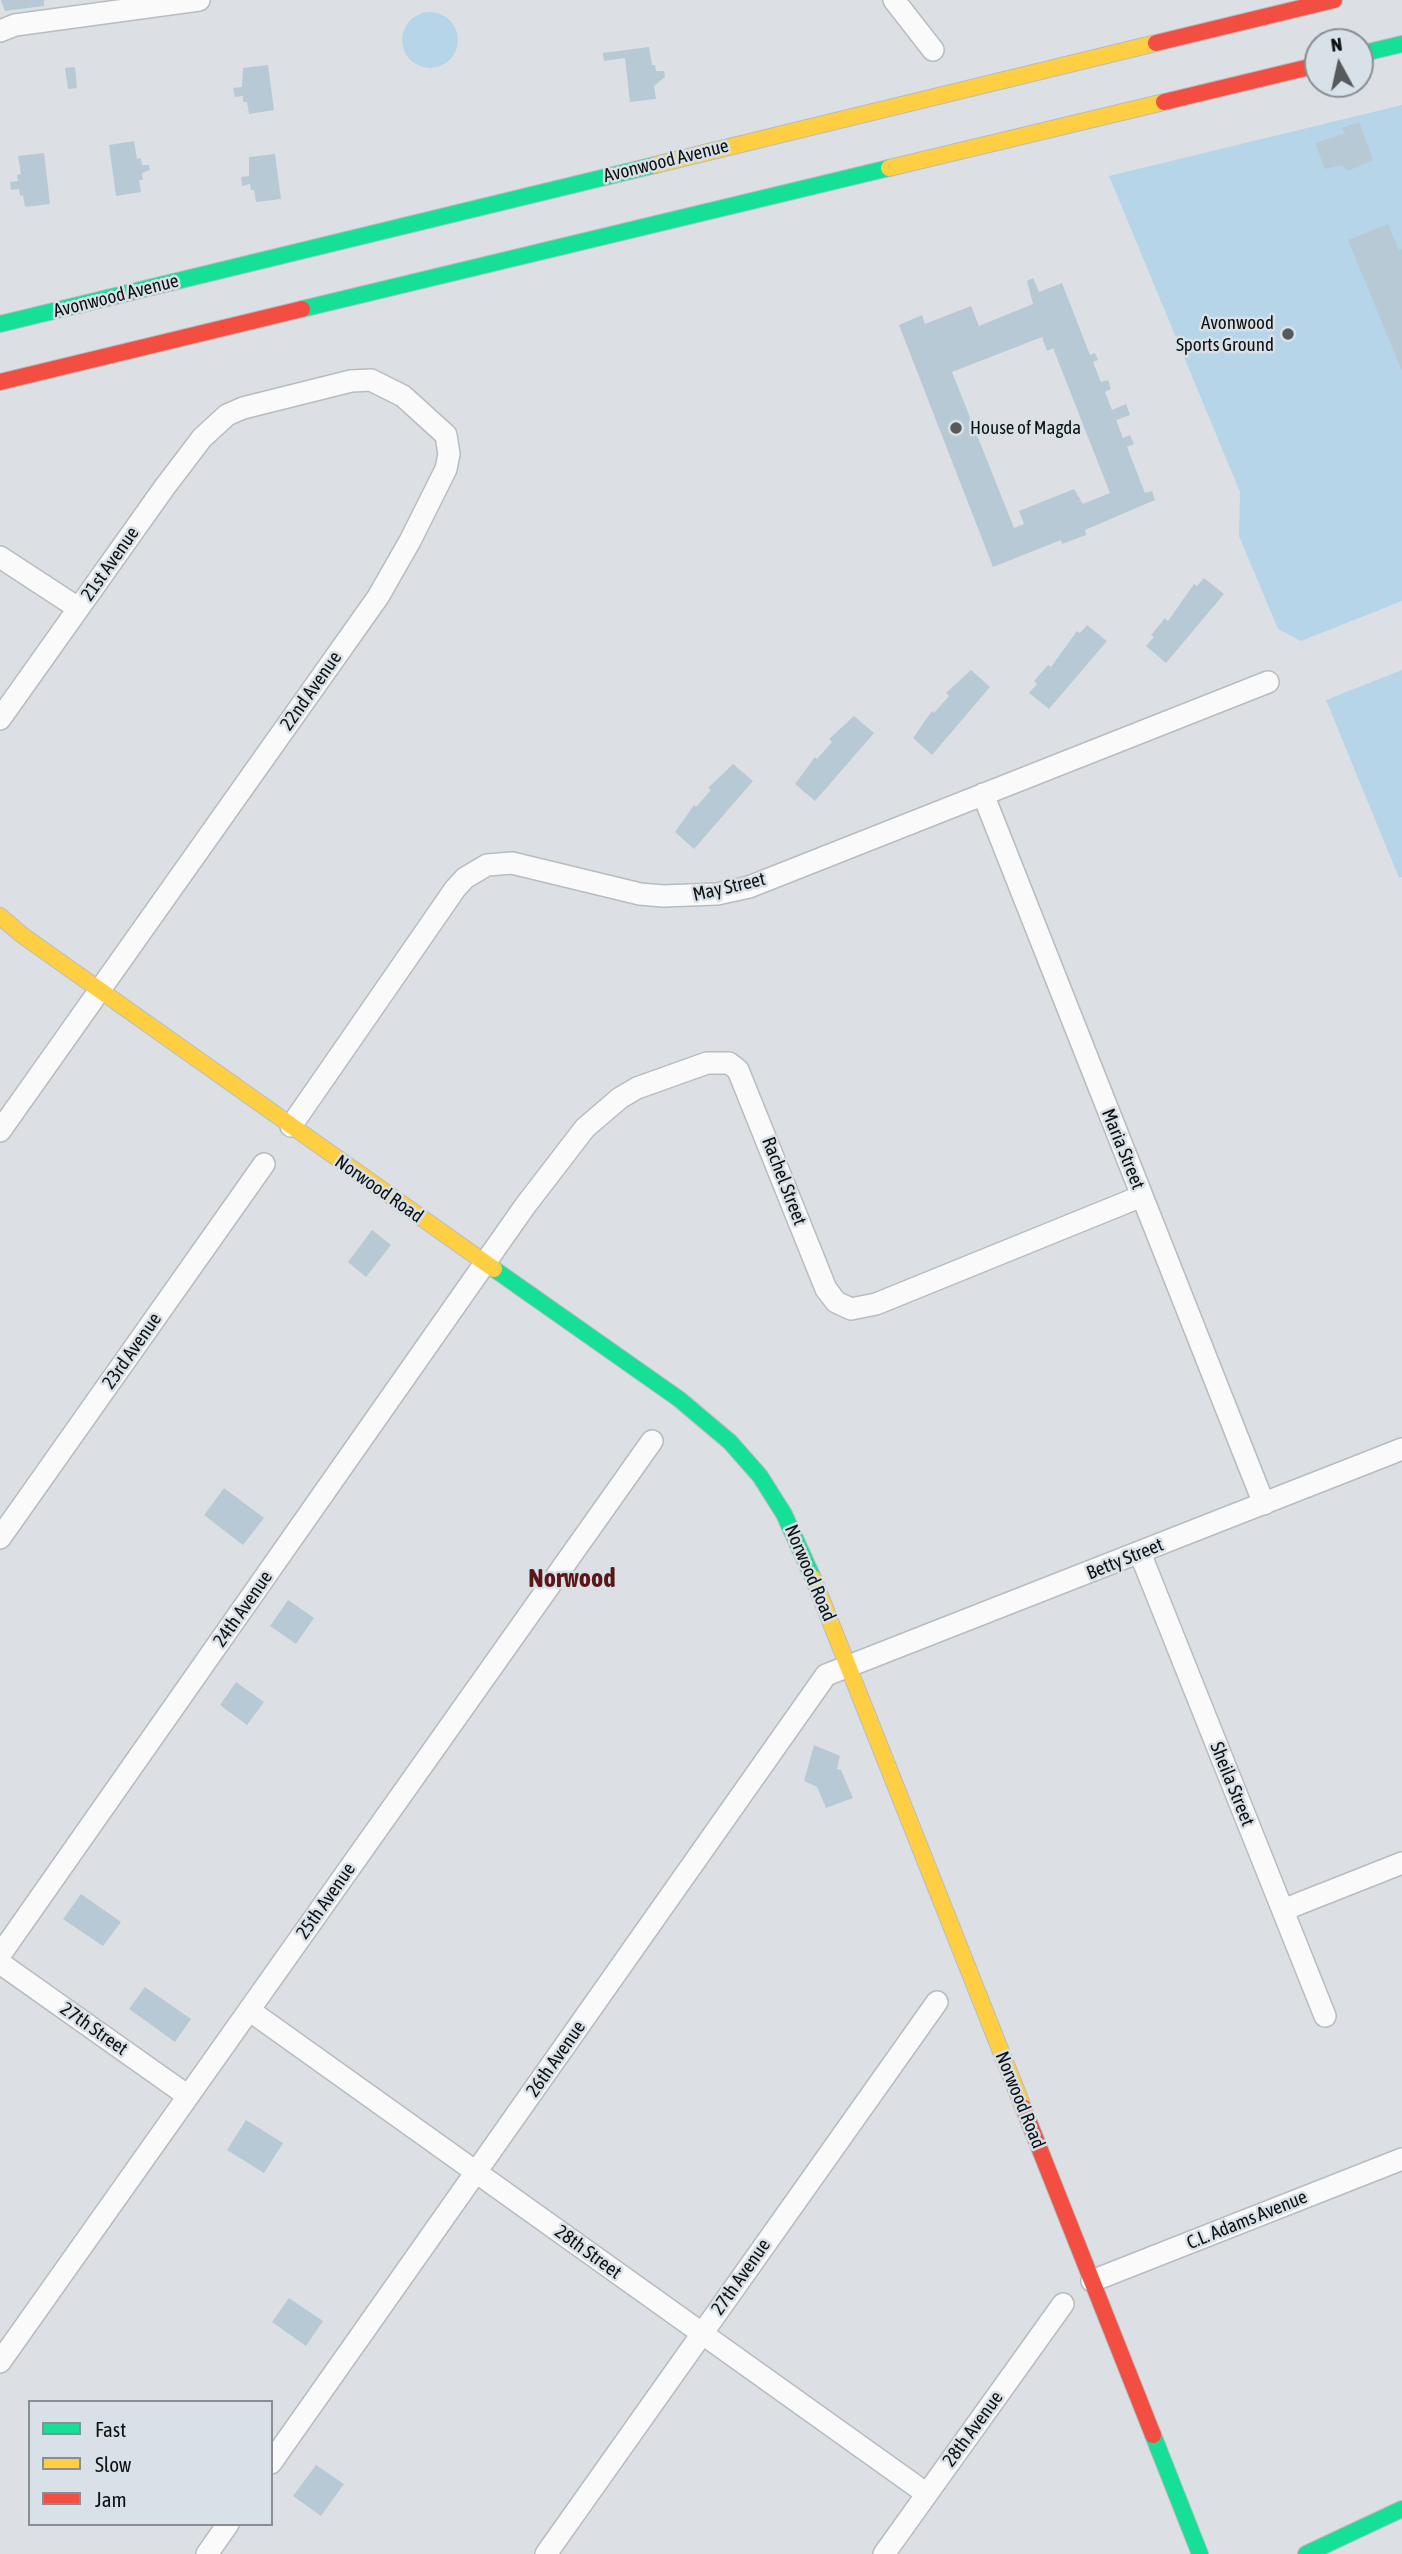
<!DOCTYPE html>
<html>
<head>
<meta charset="utf-8">
<style>
	body { margin:0 }
	#map { position:relative; width:1402px; height:2554px; overflow:hidden; background:#dce0e4; font-family:"Asap Condensed",sans-serif }
	canvas { display:block }
	.legend { position:absolute; left:28px; top:2400px; width:245px; height:126px; box-sizing:border-box; background:#d8e1e7; border:2px solid #888e93; margin:0; padding:9px 12px; list-style:none; font-size:21px; color:#0f1214 }
	.legend li { display:flex; align-items:center; gap:14px; height:35px }
	.legend b { width:35px; border:2px solid #888e93 }
	.north { position:absolute; left:1304px; top:28px; width:70px; height:70px; box-sizing:border-box; background:#d8e1e7; border:2px solid #888e93; border-radius:50%; rotate:352deg; font-size:19px; font-weight:700; line-height:28px; text-align:center; color:#0f1214 }
	.north::after { content:''; display:block; margin:auto; width:24px; height:32px; background:#575a5d; clip-path:polygon(50% 0,100% 100%,50% 72%,0 100%) }
</style>
</head>
<body>
<div id="map">
<canvas width="1402" height="2554"></canvas>
<ul class="legend">
<li><b style="height:9px;background:#16e098"></b>Fast</li>
<li><b style="height:9px;background:#ffcf43"></b>Slow</li>
<li><b style="height:9px;background:#f24e42"></b>Jam</li>
</ul>
<div class="north">N</div>
</div>
<script>
const context = document.querySelector('canvas').getContext('2d');
context.lineJoin = 'round';
function fillPath(path, color) {
  context.fillStyle = color;
  context.fill(path, 'evenodd');
}
function shape(rows) {
  const path = new Path2D();
  for (const r of rows) {
    if (r.length === 3) {
      path.moveTo(r[0] + r[2], r[1]);
      path.arc(r[0], r[1], r[2], 0, 2 * Math.PI);
      continue;
    }
    path.moveTo(r[0], r[1]);
    for (let i = 2; i < r.length; i += 2) path.lineTo(r[i], r[i + 1]);
  }
  return path;
}
function stroke(path, color, width, dash) {
  context.strokeStyle = color;
  context.lineWidth = width;
  context.lineCap = dash ? 'butt' : 'round';
  context.setLineDash(dash || []);
  context.stroke(path);
}
function write(font, color, halo, rows, align = 'center') {
  context.font = font + ' "Asap Condensed",sans-serif';
  context.lineWidth = 5;
  context.setLineDash([]);
  context.textBaseline = 'middle';
  context.strokeStyle = halo;
  context.fillStyle = color;
  for (const [text, x, y, turn = 0] of rows) {
    context.save();
    context.translate(x, y);
    context.rotate((+turn || 0) * Math.PI / 180);
    context.textAlign = isNaN(turn) ? turn : align;
    if (halo) context.strokeText(text, 0, 0);
    context.fillText(text, 0, 0);
    context.restore();
  }
}
const green = shape([
	[430,40,28],
	[1402,105,1402,601,1301,641,1278,629,1239,536,1240,492,1109,176],
	[1402,670,1402,877,1399,878,1326,700]
]);
const building = shape([
	[1,0,44,0,44,6,5,11],
	[649,47,652,65,655,65,656,71,664,71,665,77,654,86,656,99,630,102,625,58,604,61,603,53],
	[268,65,274,110,249,114,247,102,243,102,243,96,235,97,233,88,242,87,243,68],
	[75,67,77,88,68,89,65,68],
	[1359,122,1373,160,1348,171,1342,165,1325,169,1315,143,1343,134,1347,140,1342,128],
	[134,141,137,159,141,158,142,165,149,165,150,170,142,173,143,180,139,180,141,192,116,196,109,145],
	[44,153,50,204,25,207,23,195,20,196,19,189,11,190,10,182,18,181,17,175,21,174,18,156],
	[275,154,281,199,256,202,254,190,251,190,250,184,242,186,241,177,249,176,249,157],
	[1388,224,1399,250,1402,249,1402,371,1348,240],
	[1033,278,1039,292,1062,283,1090,355,1095,353,1098,360,1093,362,1101,382,1108,380,1111,389,1105,392,1112,410,1126,404,1130,415,1116,420,1123,438,1130,435,1134,444,1127,447,1145,493,1152,491,1155,500,1085,530,1086,535,1062,544,1061,540,993,567,899,325,922,315,925,324,971,306,979,326,1033,304,1027,281],
	[1042,337,1047,351,1053,348,1110,493,1083,504,1074,489,1019,511,1024,524,1014,528,952,372],
	[1204,578,1224,594,1166,663,1146,646,1154,637,1151,635,1165,618,1168,621,1194,584,1197,586],
	[1087,625,1107,641,1049,709,1029,693,1037,684,1034,681,1048,665,1051,667,1077,631,1080,633],
	[971,670,990,687,932,755,913,738,932,711,934,713,949,696,946,693],
	[854,716,874,733,815,801,795,784,815,757,817,759,832,742,829,739],
	[733,764,753,781,694,849,675,832,694,805,696,807,711,790,708,788],
	[372,1230,391,1245,366,1277,348,1262],
	[224,1488,264,1518,243,1545,204,1515],
	[288,1600,314,1618,296,1644,270,1626],
	[236,1682,264,1702,247,1725,220,1705],
	[814,1745,840,1756,837,1769,841,1770,853,1798,826,1808,817,1787,804,1781],
	[81,1894,121,1922,103,1946,63,1919],
	[145,1987,191,2019,175,2042,129,2009],
	[246,2120,283,2143,264,2173,227,2150],
	[289,2298,323,2321,306,2346,272,2322],
	[316,2465,344,2484,321,2516,293,2496]
]);
const street = shape([
	[894,0,933,50],
	[0,31,15,25,199,0],
	[0,557,78,608],
	[0,719,164,488,202,438,227,415,243,408,351,381,371,380,403,396,446,435,449,454,446,469,410,541,378,597,0,1131],
	[983,794,1264,1504],
	[291,1126,455,889,465,878,487,865,512,863,640,894,663,896,717,894,749,887,1268,682],
	[0,1538,264,1164],
	[1140,1553,1325,2016],
	[1283,1910,1402,1863],
	[0,1955,525,1206,585,1128,620,1098,637,1088,707,1063,729,1063,738,1070,826,1289,836,1302,851,1309,876,1304,1142,1196],
	[0,1963,188,2096],
	[249,2010,927,2494],
	[1092,2281,1402,2159],
	[0,2362,652,1441],
	[271,2463,826,1675,1402,1449],
	[207,2554,228,2524],
	[546,2554,937,2002],
	[884,2554,1063,2304]
]);
const fast = shape([
	[1360,54,1402,44],
	[302,309,889,168],
	[0,324,655,165],
	[494,1269,679,1399,730,1442,760,1476,784,1514,813,1578],
	[1153,2435,1200,2554],
	[1306,2554,1402,2509]
]);
const slow = shape([
	[655,165,1156,43],
	[889,168,1164,102],
	[0,916,22,935,494,1269],
	[813,1578,1023,2107]
]);
const jam = shape([
	[1156,43,1334,0],
	[1164,102,1318,65],
	[0,382,302,309],
	[1023,2107,1153,2435]
]);
const markers = [
	[1288,334,7,"#575a5d"],
	[956,428,7,"#575a5d"]
];
const streetNames = [
	["Avonwood Avenue",666,161,-14],
	["Avonwood Avenue",116,296,-14],
	["21st Avenue",110,564,-55],
	["22nd Avenue",311,691,-55],
	["May Street",729,887,-13],
	["Maria Street",1123,1149,68],
	["Rachel Street",784,1181,69],
	["Norwood Road",379,1189,35],
	["23rd Avenue",132,1351,-55],
	["Betty Street",1125,1559,-22],
	["Norwood Road",810,1573,67],
	["24th Avenue",243,1609,-55],
	["Sheila Street",1232,1784,68],
	["25th Avenue",326,1901,-55],
	["27th Street",94,2029,35],
	["26th Avenue",556,2059,-55],
	["Norwood Road",1020,2100,68],
	["C.L. Adams Avenue",1247,2220,-22],
	["28th Street",588,2252,36],
	["27th Avenue",741,2277,-55],
	["28th Avenue",973,2429,-54]
];
const poiNames = [
	["Avonwood",1274,323],
	["Sports Ground",1274,345],
	["House of Magda",970,428,"left"]
];
const districtNames = [
	["Norwood",572,1579]
];
fillPath(green, '#b6d5e9');
fillPath(building, '#b7c9d4');
stroke(street, '#b8bcbf', 24);
stroke(fast, '#b8bcbf', 18);
stroke(slow, '#b8bcbf', 18);
stroke(jam, '#b8bcbf', 18);
stroke(street, '#fafafb', 21);
stroke(fast, '#16e098', 16);
stroke(slow, '#ffcf43', 16);
stroke(jam, '#f24e42', 16);
for (const [x, y, r, color] of markers) {
  const dot = new Path2D();
  dot.arc(x, y, r, 0, 2 * Math.PI);
  context.fillStyle = color;
  context.fill(dot);
  stroke(dot, '#d8e1e7', 2.5);
}
write('19px', '#0f1214', '#d8e1e7', streetNames);
write('19px', '#0f1214', '#d8e1e7', poiNames, 'right');
write('bold 26px', '#5b1616', '#d8e1e7', districtNames);
</script>
</body>
</html>
